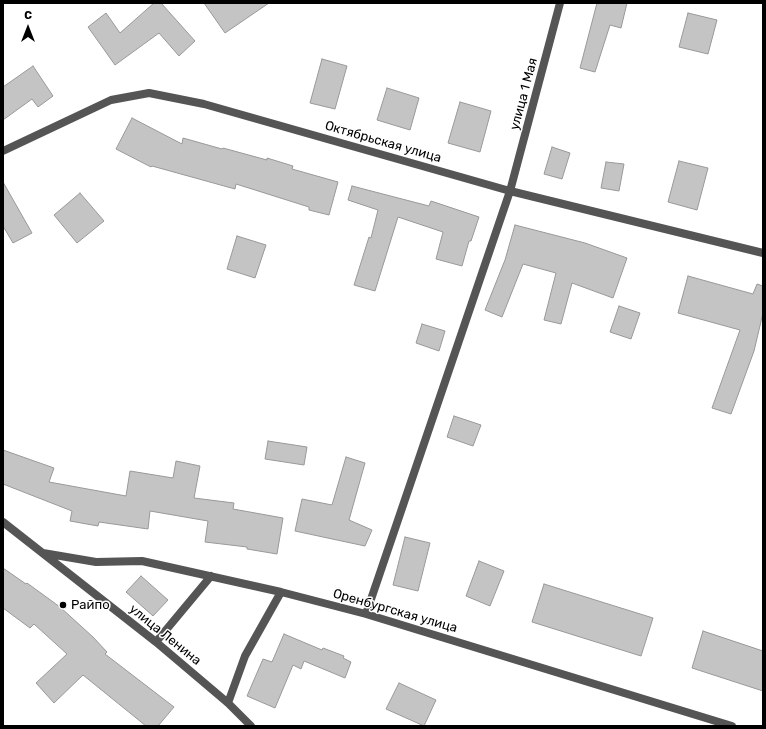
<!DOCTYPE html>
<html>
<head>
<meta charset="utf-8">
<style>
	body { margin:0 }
	#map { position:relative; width:766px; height:729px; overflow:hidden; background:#fff; font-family:Rubik,sans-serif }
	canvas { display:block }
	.frame { position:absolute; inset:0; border:4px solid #000; pointer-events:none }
	.north { position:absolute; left:8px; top:8px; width:40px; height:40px; -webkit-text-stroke:3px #fff; paint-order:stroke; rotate:0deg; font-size:11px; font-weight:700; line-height:16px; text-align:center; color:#000 }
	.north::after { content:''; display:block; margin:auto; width:14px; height:18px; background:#000; clip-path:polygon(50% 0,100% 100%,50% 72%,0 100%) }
</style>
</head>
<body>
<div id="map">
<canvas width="766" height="729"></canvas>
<div class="frame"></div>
<div class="north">С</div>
</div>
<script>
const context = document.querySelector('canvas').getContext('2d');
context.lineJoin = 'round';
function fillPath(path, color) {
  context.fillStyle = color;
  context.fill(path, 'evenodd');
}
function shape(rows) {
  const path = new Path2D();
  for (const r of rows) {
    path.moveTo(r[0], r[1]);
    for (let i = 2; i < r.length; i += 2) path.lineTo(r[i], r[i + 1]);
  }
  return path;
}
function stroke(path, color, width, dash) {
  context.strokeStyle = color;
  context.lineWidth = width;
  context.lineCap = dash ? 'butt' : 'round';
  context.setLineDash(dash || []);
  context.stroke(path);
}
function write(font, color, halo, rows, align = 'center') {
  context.font = font + ' Rubik,sans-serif';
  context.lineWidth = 3;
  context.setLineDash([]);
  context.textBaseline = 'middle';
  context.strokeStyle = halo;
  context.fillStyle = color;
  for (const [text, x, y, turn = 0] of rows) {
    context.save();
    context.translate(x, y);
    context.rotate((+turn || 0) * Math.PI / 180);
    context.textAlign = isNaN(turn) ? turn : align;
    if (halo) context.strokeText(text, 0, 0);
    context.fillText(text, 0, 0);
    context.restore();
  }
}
const building = shape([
	[154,3,161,3,195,41,179,56,159,33,115,65,88,27,106,13,120,33,154,3],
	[204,3,269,3,225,33,204,3],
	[597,3,627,3,621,28,610,25,595,72,580,68,597,3],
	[688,13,717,20,708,54,679,47,688,13],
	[322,59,347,66,335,109,310,103,322,59],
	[33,66,53,96,38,107,32,99,3,120,3,87,33,66],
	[387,88,419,98,410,130,377,120,387,88],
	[460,102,491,111,480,152,448,143,460,102],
	[132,118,182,144,183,138,222,149,223,148,267,160,267,158,293,166,292,169,338,182,329,215,309,210,309,207,236,184,235,189,152,166,151,167,116,149,132,118],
	[552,147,570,153,562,179,544,174,552,147],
	[679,161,708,168,697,210,668,202,679,161],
	[606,162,624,164,619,191,601,188,606,162],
	[3,182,32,233,13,243,3,226,3,182],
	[352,186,429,206,431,201,479,217,471,241,469,241,462,266,436,259,443,232,398,217,375,291,354,285,369,237,371,238,378,210,348,200,352,186],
	[80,193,104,221,77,243,54,215,80,193],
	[515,225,585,243,627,258,613,298,572,283,561,324,544,320,556,273,523,264,502,317,485,310,505,260,515,225],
	[237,236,266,245,255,278,227,269,237,236],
	[688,276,753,294,757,284,763,286,763,313,754,351,731,414,712,408,740,330,678,313,688,276],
	[619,306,640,313,631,339,610,332,619,306],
	[422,324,445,331,439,351,416,343,422,324],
	[454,416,481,425,473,446,447,437,454,416],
	[268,441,307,447,304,465,265,459,268,441],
	[3,450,54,468,49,482,126,496,130,471,173,478,176,461,200,466,194,498,234,503,233,509,283,518,277,554,247,549,247,547,205,542,208,521,150,511,148,529,99,522,98,526,70,521,72,511,3,484,3,450],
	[346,457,365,463,349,520,372,530,365,546,295,531,302,499,332,505,346,457],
	[405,537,430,543,418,591,393,585,405,537],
	[479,561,504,571,490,606,466,596,479,561],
	[3,568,26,584,27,583,60,607,93,637,107,652,105,654,174,707,158,726,146,726,83,675,54,703,36,683,67,654,34,624,30,628,3,608,3,568],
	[141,576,168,600,153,616,126,592,141,576],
	[544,584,653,618,641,656,532,622,544,584],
	[703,631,763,651,763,691,692,668,703,631],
	[284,634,322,650,323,648,344,656,343,658,351,662,345,678,304,661,301,669,293,665,275,708,247,696,263,659,272,662,284,634],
	[399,683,436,700,424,726,386,709,399,683]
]);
const street = shape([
	[3,151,111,100,149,93,204,104,510,191,763,253],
	[3,522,156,642,228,703,251,726],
	[43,553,96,562,142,561,281,592,366,614,732,726],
	[366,614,510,191,560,3],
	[156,642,211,576],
	[228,703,245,656,281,592]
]);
const markers = [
	[63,605,4,"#000"]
];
const streetNames = [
	["улица 1 Мая",524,94,-75],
	["Октябрьская улица",383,142,16],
	["Оренбургская улица",395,611,16],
	["улица Ленина",165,635,39]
];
const poiNames = [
	["Райпо",71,605]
];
fillPath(building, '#c4c4c4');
stroke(building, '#999', 1);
stroke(street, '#555', 8);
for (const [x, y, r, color] of markers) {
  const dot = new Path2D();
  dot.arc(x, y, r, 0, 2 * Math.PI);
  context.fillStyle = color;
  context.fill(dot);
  stroke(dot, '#fff', 1.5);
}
write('13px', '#000', '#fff', streetNames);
write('13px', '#000', '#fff', poiNames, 'left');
</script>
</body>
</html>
